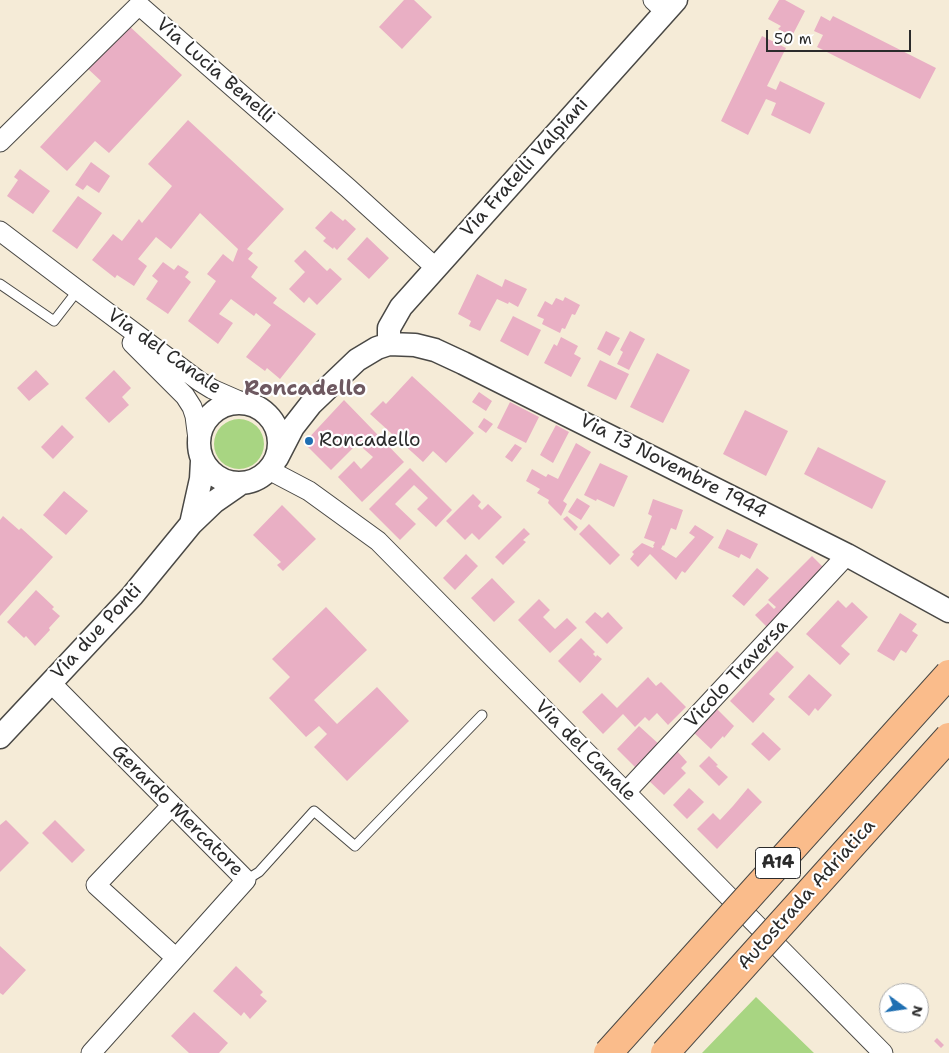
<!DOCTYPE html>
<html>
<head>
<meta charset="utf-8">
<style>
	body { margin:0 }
	#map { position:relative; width:949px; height:1053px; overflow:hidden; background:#f5ebd7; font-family:"Shantell Sans",sans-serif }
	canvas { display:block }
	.north { position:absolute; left:879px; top:983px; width:50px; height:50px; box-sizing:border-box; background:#fff; border:1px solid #aaa; border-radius:50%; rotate:104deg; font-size:14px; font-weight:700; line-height:20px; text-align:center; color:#2b2b2b }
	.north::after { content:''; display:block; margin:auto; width:18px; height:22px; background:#1f6fb2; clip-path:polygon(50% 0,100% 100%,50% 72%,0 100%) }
	.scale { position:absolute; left:766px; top:30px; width:145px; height:22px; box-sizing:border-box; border:2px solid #2b2b2b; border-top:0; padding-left:6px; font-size:15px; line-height:18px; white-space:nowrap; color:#2b2b2b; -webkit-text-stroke:4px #fff; paint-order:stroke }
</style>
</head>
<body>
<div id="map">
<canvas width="949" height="1053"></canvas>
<div class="north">N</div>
<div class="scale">50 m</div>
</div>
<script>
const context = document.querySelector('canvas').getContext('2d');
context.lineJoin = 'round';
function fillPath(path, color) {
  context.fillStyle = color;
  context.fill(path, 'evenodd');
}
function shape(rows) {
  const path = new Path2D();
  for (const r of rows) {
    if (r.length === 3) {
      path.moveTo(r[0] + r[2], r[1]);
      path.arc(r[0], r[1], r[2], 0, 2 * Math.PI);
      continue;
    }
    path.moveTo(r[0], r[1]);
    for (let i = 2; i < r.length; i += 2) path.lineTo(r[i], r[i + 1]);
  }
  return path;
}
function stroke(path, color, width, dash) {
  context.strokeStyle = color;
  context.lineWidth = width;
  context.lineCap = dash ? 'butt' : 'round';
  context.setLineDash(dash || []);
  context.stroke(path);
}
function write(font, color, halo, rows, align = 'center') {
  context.font = font + ' "Shantell Sans",sans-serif';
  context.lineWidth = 4.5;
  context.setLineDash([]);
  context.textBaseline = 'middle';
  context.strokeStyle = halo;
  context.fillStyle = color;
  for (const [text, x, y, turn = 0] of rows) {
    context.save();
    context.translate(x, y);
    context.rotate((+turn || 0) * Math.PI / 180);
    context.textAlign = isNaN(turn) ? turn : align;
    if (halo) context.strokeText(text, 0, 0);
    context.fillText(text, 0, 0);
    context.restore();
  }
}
const green = shape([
	[239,444,25],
	[756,997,814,1053,702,1053]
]);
const building = shape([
	[404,0,414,0,432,17,402,49,379,27],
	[779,0,785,0,805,11,792,36,778,29,781,26,768,19],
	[821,16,830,21,833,16,936,68,920,99,817,47,823,35,814,31],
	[127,24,182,75,109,153,95,141,67,171,40,147,101,81,87,68],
	[762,36,786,48,767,86,776,90,780,81,825,103,810,134,771,115,776,103,766,99,748,135,721,121],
	[188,120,284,209,247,249,253,253,248,259,258,267,251,277,277,298,273,303,316,334,280,379,267,368,265,371,246,357,271,325,256,313,254,316,231,299,219,314,233,323,218,344,188,321,216,281,207,274,223,254,233,262,238,249,200,213,171,249,156,237,138,259,147,266,134,286,117,275,115,278,92,260,113,234,122,241,139,219,142,223,172,186,148,164],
	[91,162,110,176,99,193,87,185,83,190,75,185],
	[20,169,50,191,33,214,7,196,18,180,14,177],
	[78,196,102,213,77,249,52,231],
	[331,211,343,221,345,219,356,229,337,250,334,247,333,249,323,241,326,238,315,228],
	[367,237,389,258,369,279,347,259],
	[305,250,327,271,330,268,342,279,317,305,309,297,304,303,289,289,305,272,294,261],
	[163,262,174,270,178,265,189,272,185,277,191,282,168,314,146,299,158,281,152,276],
	[477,274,502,287,505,279,527,289,518,307,509,302,508,304,497,299,480,331,469,326,471,321,458,314],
	[565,297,580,305,575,315,572,314,565,329,562,328,560,333,542,324,544,319,537,316,545,301,552,305,556,298,563,301],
	[513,316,541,330,528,356,500,341],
	[606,331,620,338,610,356,597,349],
	[630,331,645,339,629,370,617,364,623,352,620,350],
	[561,337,578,346,574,354,581,358,571,377,544,363,554,344,557,346],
	[657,353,690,370,663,423,630,407],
	[600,360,629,374,616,400,587,386],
	[36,370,49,384,29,401,17,388],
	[114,370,131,388,122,397,129,405,109,423,85,398],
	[412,376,474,433,446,463,433,451,423,462,370,414,383,401,386,404],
	[479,392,492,401,486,411,472,402],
	[344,400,404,462,362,502,338,477,354,461,361,469,373,457,365,450,358,443,331,470,304,443],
	[510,402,539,417,526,443,497,428],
	[745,410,788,431,766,476,723,454],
	[484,418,493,424,486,433,478,427],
	[62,425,74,437,53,459,41,447],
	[556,425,569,432,553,463,540,455],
	[576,443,591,452,563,501,567,504,561,516,548,503,549,500,537,493,540,489,526,481,532,469,546,477,548,474,558,479],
	[515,444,522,448,512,462,505,457],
	[818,447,886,481,872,509,804,474],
	[600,463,628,476,614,507,597,499,596,501,584,495],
	[410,468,452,510,436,527,417,509,428,498,414,485,395,504,416,524,400,540,369,509],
	[64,491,88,511,66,535,43,515],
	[473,494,481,502,478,506,482,510,488,504,502,517,479,540,472,533,465,540,446,521],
	[577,498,590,506,581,520,568,512],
	[653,499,683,510,676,530,671,528,664,546,663,545,661,549,676,558,695,537,689,533,695,525,714,537,685,573,682,571,676,580,650,554,638,567,630,559,634,554,632,552,642,543,653,548,654,546,653,546,655,542,644,538,652,516,648,514],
	[282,505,316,539,283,571,277,565,281,562,253,535],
	[3,516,19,530,21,528,53,557,0,616,0,520],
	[567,516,578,527,575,531,563,519],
	[589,524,620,555,610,565,579,534],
	[524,528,530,534,523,540,526,542,503,565,495,557],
	[727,529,758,544,750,559,741,554,739,558,718,548],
	[466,554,478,566,455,590,443,578],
	[812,556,827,571,770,630,755,615,768,603,774,609,776,607,768,600],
	[757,568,769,578,744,606,732,596],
	[492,578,515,602,494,622,471,598],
	[36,590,54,607,52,609,60,616,49,628,50,630,35,646,26,636,24,638,7,622],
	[539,599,550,610,543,617,555,629,567,618,577,628,550,653,518,620],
	[838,600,846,608,852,602,868,617,841,646,850,654,840,665,806,634],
	[326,607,367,650,314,700,337,724,377,687,409,721,347,781,314,747,327,734,319,726,306,737,269,698,290,677,272,659],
	[595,612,602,618,608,612,623,628,607,644,585,622],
	[900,613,917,624,912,631,918,635,906,653,901,650,894,661,877,651],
	[581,638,595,652,593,654,596,657,597,655,602,659,580,683,558,661],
	[777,651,794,667,769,694,775,699,753,723,730,701],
	[809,674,832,695,818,711,815,708,809,716,788,697],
	[648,677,656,686,661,682,686,707,668,725,657,713,649,721,645,717,635,727,623,714,603,734,582,712,602,693,617,708],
	[714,706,734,726,724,738,723,736,711,749,691,730],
	[639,726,661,746,638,770,617,749],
	[763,732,781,749,769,761,751,744],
	[677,751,687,762,681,768,686,773,664,795,646,778],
	[709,756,718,765,716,766,728,777,719,786,699,766],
	[689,788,704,802,687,819,673,805],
	[748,788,762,802,717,849,697,829,713,813,720,820,733,806],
	[6,820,29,843,0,872,0,825],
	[55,820,85,850,72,863,42,833],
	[0,946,26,970,3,995,0,993],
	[236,966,263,992,260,995,267,1001,250,1019,244,1012,241,1016,213,991],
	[194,1012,228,1043,219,1053,189,1053,171,1036],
	[937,1038,944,1045,941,1048,934,1041]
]);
const service = shape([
	[0,284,54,321,78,290],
	[246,880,259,872,314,811,355,846,482,715]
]);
const minor = shape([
	[653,0,666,12],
	[0,142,139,5,348,188,436,268],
	[0,231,87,297,199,381,212,389,244,403],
	[132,343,185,396,192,407,195,416,199,447],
	[269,470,309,491,378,541,883,1053],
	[51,683,246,880,91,1053],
	[626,792,847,555],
	[172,805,96,885,176,958]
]);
const tertiary = shape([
	[389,344,389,328,401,307,676,0],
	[239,443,40],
	[277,458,293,427,311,404,357,360,377,348,389,344,415,345,435,350,463,363,847,555,949,611],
	[191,524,201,479,202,461],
	[0,737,132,596,191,524,214,502,240,484]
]);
const motorwayBridge = shape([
	[608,1053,949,674],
	[665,1053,949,737]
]);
const markers = [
	[309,441,5,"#1f6fb2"]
];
const shields = [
	[778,863,45]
];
const shieldNames = [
	["A14",778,863]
];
const streetNames = [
	["Via Lucia Benelli",215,71,41],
	["Via Fratelli Valpiani",525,168,-48],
	["Via del Canale",164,352,35],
	["Via 13 Novembre 1944",673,467,27],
	["Via due Ponti",97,632,-47],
	["Vicolo Traversa",737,674,-47],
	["Via del Canale",585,751,45],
	["Gerardo Mercatore",177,811,45],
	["Autostrada Adriatica",807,895,-48]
];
const poiNames = [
	["Roncadello",319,441]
];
const quarterNames = [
	["Roncadello",305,390]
];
fillPath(green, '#a8d582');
fillPath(building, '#e9afc4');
stroke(service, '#494845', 11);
stroke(minor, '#494845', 21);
stroke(tertiary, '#494845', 25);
stroke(service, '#fff', 9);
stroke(minor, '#fff', 19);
stroke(tertiary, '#fff', 22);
stroke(motorwayBridge, '#494845', 30, []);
stroke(motorwayBridge, '#fabc8b', 28);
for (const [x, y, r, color] of markers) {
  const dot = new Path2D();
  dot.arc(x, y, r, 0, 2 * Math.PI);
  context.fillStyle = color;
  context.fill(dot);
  stroke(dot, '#fff', 2);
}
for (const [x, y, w] of shields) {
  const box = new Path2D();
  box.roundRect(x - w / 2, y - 15.5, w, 31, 4);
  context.fillStyle = '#fff';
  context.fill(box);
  stroke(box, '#2b2b2b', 1);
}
write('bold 18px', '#2b2b2b', null, shieldNames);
write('19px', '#2b2b2b', '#fff', streetNames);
write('19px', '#2b2b2b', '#fff', poiNames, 'left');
write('bold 21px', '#6e5961', '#fff', quarterNames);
</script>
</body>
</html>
